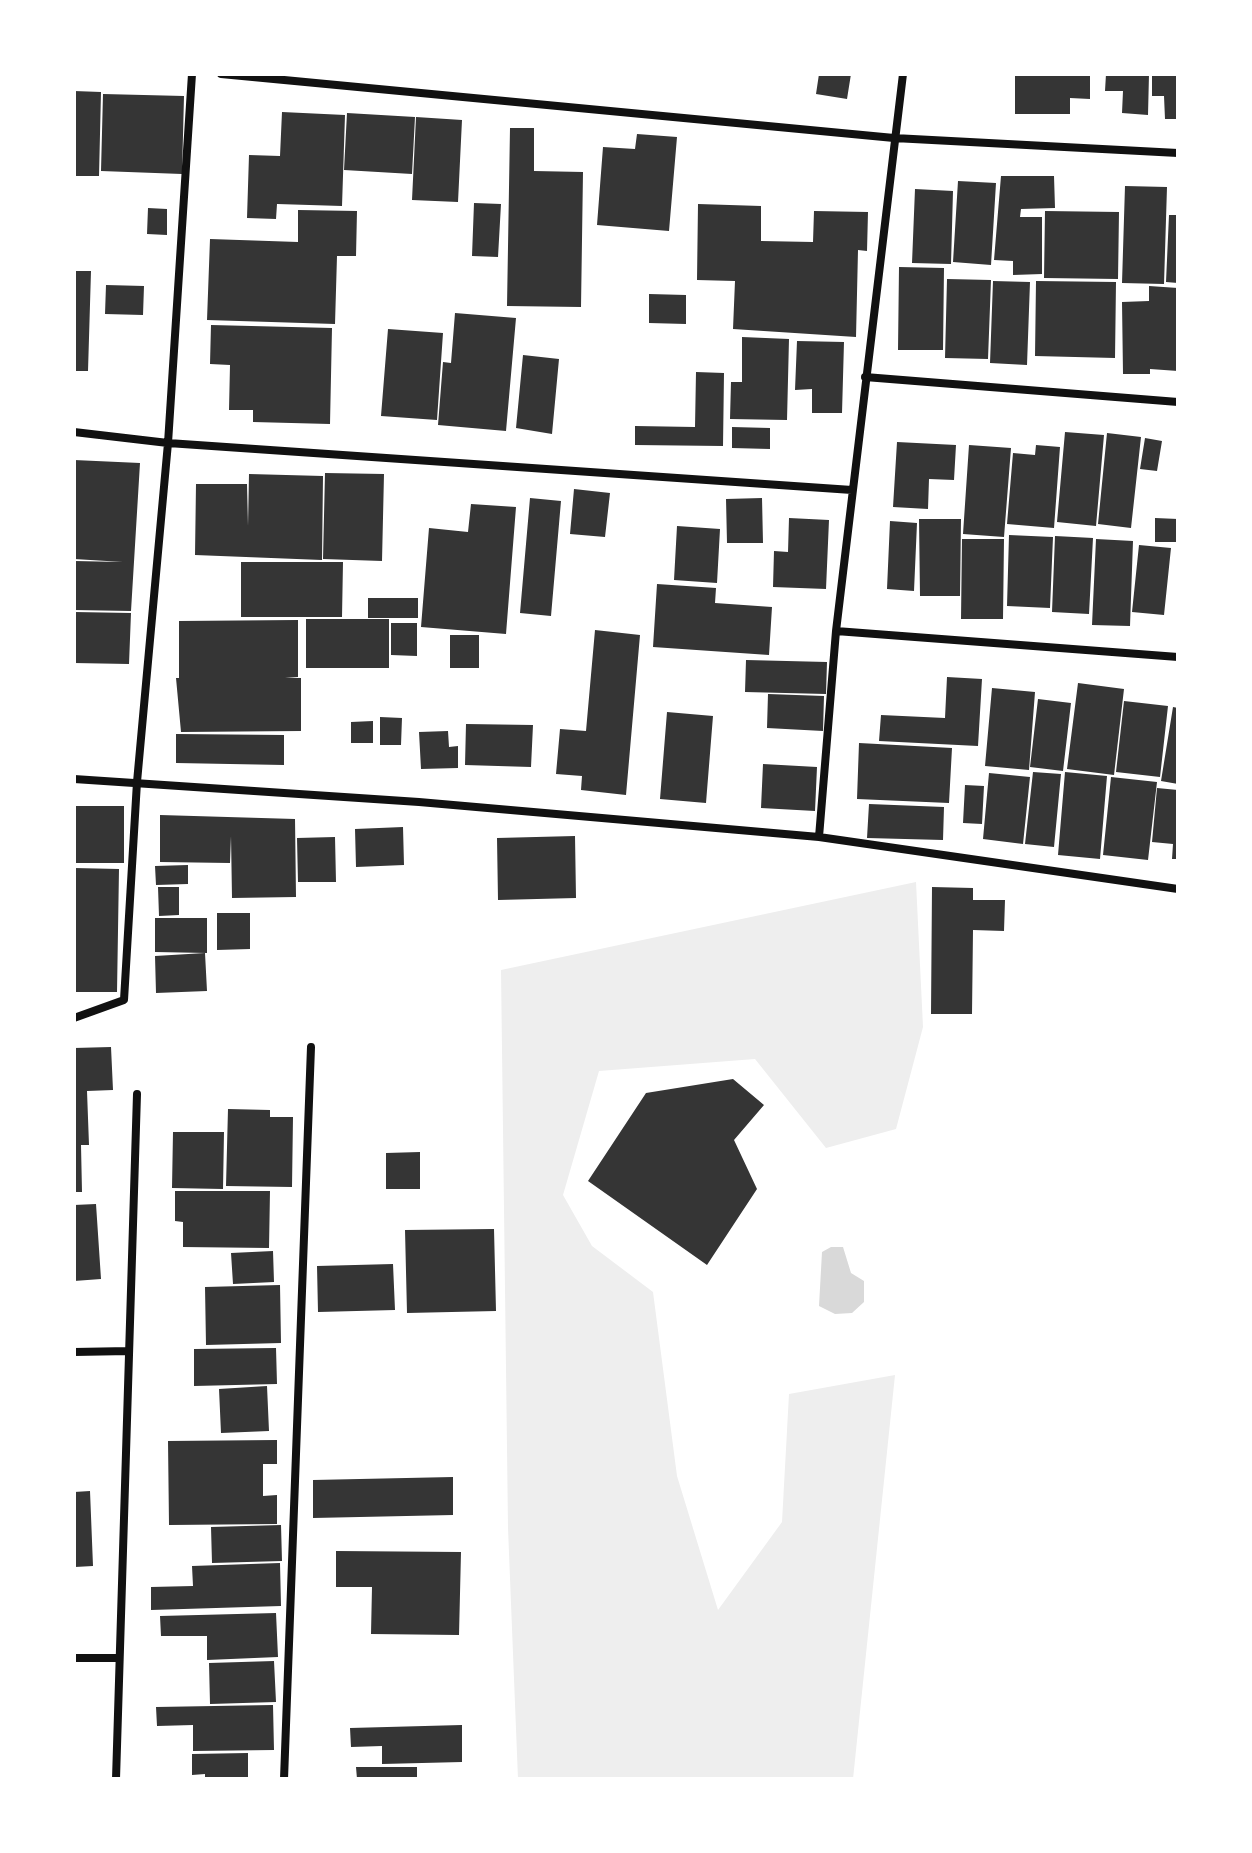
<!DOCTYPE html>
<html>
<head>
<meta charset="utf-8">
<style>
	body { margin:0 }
	#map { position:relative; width:1252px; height:1853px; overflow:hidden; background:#fff; font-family:Poppins,sans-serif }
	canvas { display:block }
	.frame { position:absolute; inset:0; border:76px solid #fff; pointer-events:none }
</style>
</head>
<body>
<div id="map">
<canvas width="1252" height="1853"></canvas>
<div class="frame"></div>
</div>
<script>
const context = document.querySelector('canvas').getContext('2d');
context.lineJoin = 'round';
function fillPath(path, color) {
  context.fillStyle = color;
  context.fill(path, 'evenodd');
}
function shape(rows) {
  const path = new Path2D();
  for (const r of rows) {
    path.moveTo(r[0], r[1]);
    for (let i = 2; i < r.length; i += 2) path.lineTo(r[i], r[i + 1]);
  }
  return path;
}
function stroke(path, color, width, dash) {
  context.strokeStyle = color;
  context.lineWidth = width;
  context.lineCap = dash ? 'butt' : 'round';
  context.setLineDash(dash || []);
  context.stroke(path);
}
const green = shape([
	[916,882,923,1027,896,1129,826,1148,755,1059,599,1071,563,1195,592,1246,653,1292,677,1476,718,1610,782,1522,789,1394,895,1375,853,1779,518,1779,508,1528,501,970]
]);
const water = shape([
	[831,1247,843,1247,851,1273,864,1281,864,1302,852,1313,835,1314,819,1306,822,1252]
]);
const building = shape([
	[819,74,851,74,847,99,816,94],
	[1015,74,1090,74,1090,99,1070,98,1070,114,1015,114],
	[1106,74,1149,74,1148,115,1122,113,1123,91,1105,91],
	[1152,74,1178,74,1178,119,1165,119,1164,96,1152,96],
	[74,91,101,92,99,176,74,176],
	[103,94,184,96,182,174,101,171],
	[282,112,345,115,342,206,277,204,276,219,247,218,249,155,280,156],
	[347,113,415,117,412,174,344,170],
	[416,117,462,120,458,202,412,200],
	[510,128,534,128,534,171,583,172,581,307,507,306],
	[637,134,677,137,669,231,597,225,603,147,635,149],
	[1001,176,1054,176,1055,208,1021,209,1020,217,1042,217,1042,274,1013,275,1013,261,994,260],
	[958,181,996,183,991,265,953,262],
	[1125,186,1167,187,1164,284,1122,283],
	[915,189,953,191,951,264,912,263],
	[474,203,501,204,498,257,472,256],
	[698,204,761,206,761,241,813,242,814,211,868,212,867,251,858,250,856,337,733,329,735,281,697,280],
	[148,208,167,209,167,235,147,234],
	[298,210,357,211,356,256,337,256,335,324,207,320,210,239,298,242],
	[1045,211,1119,212,1118,279,1044,278],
	[1169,215,1178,215,1178,283,1166,282],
	[899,267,944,268,943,350,898,350],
	[74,271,91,271,88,371,74,371],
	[947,279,991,280,988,359,945,358],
	[993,281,1030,282,1027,365,990,363],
	[1036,281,1116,282,1115,358,1035,356],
	[106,285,144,286,143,315,105,314],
	[1149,286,1178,288,1178,371,1150,369,1150,374,1123,374,1122,302,1149,301],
	[649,294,686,295,686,324,649,323],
	[455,313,516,318,506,431,438,425,443,362,451,363],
	[211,325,332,328,330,424,253,422,253,410,229,410,230,365,210,364],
	[388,329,443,333,437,420,381,416],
	[742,337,789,339,787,420,730,419,731,382,742,382],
	[797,341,844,342,842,413,812,413,812,389,795,390],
	[523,355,559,359,552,434,516,428],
	[696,372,724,373,723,446,635,445,635,426,695,427],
	[732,427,770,428,770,449,732,448],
	[1065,432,1104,435,1096,526,1057,522],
	[1107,433,1141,437,1131,528,1098,524],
	[1145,438,1162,441,1157,471,1140,469],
	[897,442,956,445,954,480,929,479,928,509,893,507],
	[969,445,1011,448,1004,537,963,534],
	[1036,445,1060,447,1054,528,1007,524,1013,453,1035,455],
	[74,460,140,463,131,611,74,610,74,561,123,562,74,559],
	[325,473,384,474,382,561,323,559],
	[249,474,323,476,322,560,195,555,196,484,247,484,248,526],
	[574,489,610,493,605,537,570,534],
	[530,498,561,501,551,616,520,613],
	[762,498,763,543,727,543,726,499],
	[471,504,516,507,506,634,421,627,429,528,468,532],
	[789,518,829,520,826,589,773,587,774,551,788,552],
	[1155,518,1178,519,1178,542,1155,542],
	[919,519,961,519,960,596,920,596],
	[890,521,917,523,914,591,887,589],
	[677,526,720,529,717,583,674,580],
	[1009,535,1053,537,1050,608,1007,606],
	[1055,536,1093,538,1089,614,1052,612],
	[962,539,1004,539,1003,619,961,619],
	[1096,539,1133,541,1130,626,1092,625],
	[1139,545,1171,548,1164,615,1132,612],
	[241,562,343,562,342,617,241,617],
	[657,584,716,588,715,603,772,607,769,655,653,647],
	[368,598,418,598,418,618,368,618],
	[74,612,131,613,129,664,74,663],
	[306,619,389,619,389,668,306,668],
	[298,620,298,677,285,678,301,678,301,731,181,732,176,678,179,678,179,621],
	[391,623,417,623,417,656,391,655],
	[595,630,640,635,626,795,581,790,582,776,556,774,560,729,586,731],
	[450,635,479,635,479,668,450,668],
	[746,660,827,662,826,694,745,692],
	[947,677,982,679,978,746,879,741,881,715,945,718],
	[1078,683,1124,689,1114,775,1067,769],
	[992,688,1035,692,1029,770,985,766],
	[768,694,824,696,823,731,767,728],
	[1038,699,1071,703,1063,771,1030,767],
	[1124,701,1168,706,1160,777,1116,772],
	[1173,707,1178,708,1178,784,1161,781],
	[667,712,713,716,706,803,660,799],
	[380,717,402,718,401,745,380,745],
	[373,721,373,743,351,743,351,722],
	[466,724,533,725,531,767,465,765],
	[448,731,449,747,458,746,458,768,421,769,419,732],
	[176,734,284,735,284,765,176,763],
	[859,743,952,748,949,803,857,799],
	[763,764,817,767,815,811,761,808],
	[1033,772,1061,774,1054,847,1025,844],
	[1065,772,1107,776,1100,859,1058,855],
	[989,773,1030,777,1023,844,983,839],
	[1111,777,1157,782,1148,860,1103,855],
	[965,785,984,786,982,824,963,823],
	[1157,788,1178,790,1178,859,1172,859,1173,844,1152,842],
	[869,804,944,807,943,840,867,838],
	[74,806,124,806,124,863,74,863],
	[160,815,295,819,296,897,232,898,231,836,230,863,160,862],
	[403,827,404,865,356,867,355,829],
	[575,836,576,898,498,900,497,838],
	[335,837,336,882,298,882,297,838],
	[188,865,188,884,156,885,155,866],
	[74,868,119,869,117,992,74,992],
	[158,887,179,887,179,915,159,916],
	[932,887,973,888,973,900,1005,900,1004,931,973,930,972,1014,931,1014],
	[217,913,250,913,250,949,217,950],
	[155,918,207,918,207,953,155,952],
	[205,953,207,991,156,993,155,956],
	[111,1047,113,1090,87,1091,89,1145,81,1145,82,1192,74,1192,74,1048],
	[733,1079,764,1105,734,1140,757,1189,707,1265,588,1181,646,1093],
	[228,1109,270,1110,270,1117,293,1117,292,1187,226,1186],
	[173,1132,224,1132,223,1189,172,1188],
	[420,1152,420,1189,386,1189,386,1153],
	[175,1191,270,1191,269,1248,183,1247,183,1222,175,1221],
	[96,1204,101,1279,74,1281,74,1205],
	[494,1229,496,1311,407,1313,405,1230],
	[273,1251,274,1282,233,1284,231,1253],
	[393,1264,395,1310,318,1312,317,1266],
	[280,1285,281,1343,206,1345,205,1287],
	[276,1348,277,1384,194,1386,194,1349],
	[267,1386,269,1431,221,1433,219,1389],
	[277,1440,277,1464,263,1464,263,1496,277,1495,277,1524,169,1525,168,1441],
	[453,1477,453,1515,313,1518,313,1480],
	[90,1491,93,1566,75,1567,74,1492],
	[281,1525,282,1561,212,1563,211,1527],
	[336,1551,461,1552,459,1635,371,1634,372,1587,336,1587],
	[280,1563,281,1606,151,1610,151,1587,193,1586,192,1566],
	[276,1613,278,1657,207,1660,207,1636,161,1636,160,1616],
	[274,1661,276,1702,210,1704,209,1663],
	[273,1705,274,1750,193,1751,193,1725,157,1726,156,1707],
	[462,1725,462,1762,382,1764,382,1746,351,1747,350,1728],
	[248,1753,248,1779,205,1779,205,1774,192,1775,192,1754],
	[356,1767,417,1767,417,1779,357,1779]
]);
const minor = shape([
	[221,74,894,138,1178,153],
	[865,377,1178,402],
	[74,432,168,443,852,490],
	[836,631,1178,657],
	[74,779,419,802,819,837,1178,889],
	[819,837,836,631,903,74],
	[74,1018,124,1000,137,782,168,443,192,74],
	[74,1352,129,1351],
	[74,1658,119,1658],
	[116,1779,137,1094],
	[284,1779,311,1047]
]);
fillPath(green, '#eee');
fillPath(water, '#d9d9d9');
fillPath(building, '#353535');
stroke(minor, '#111', 8);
</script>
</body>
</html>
